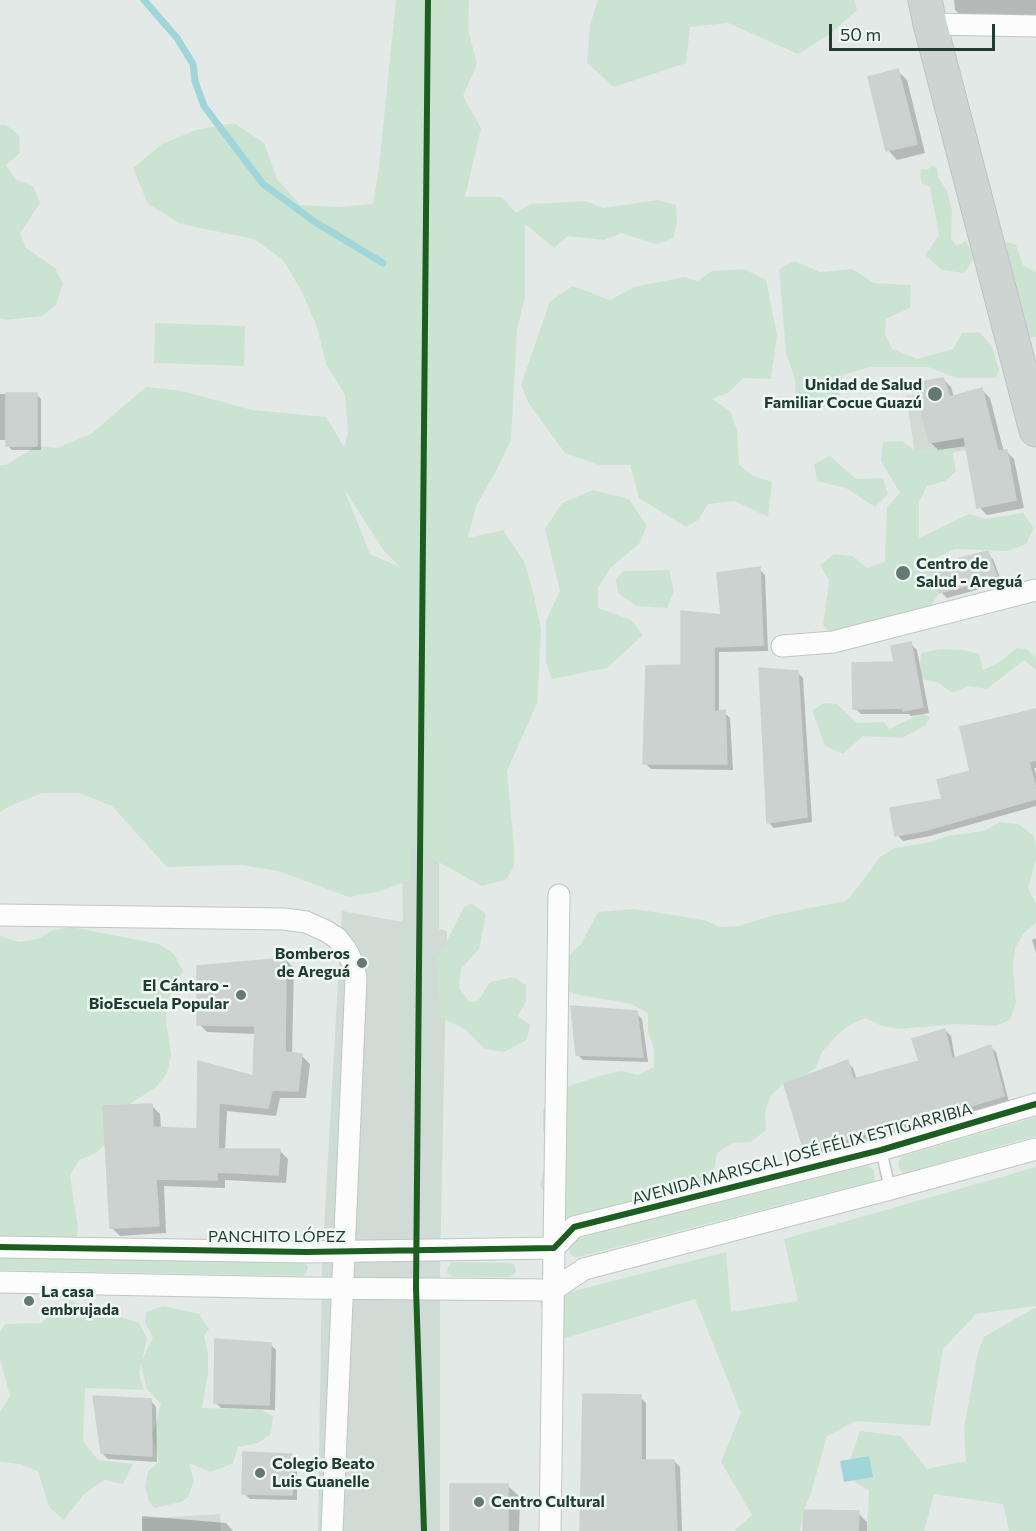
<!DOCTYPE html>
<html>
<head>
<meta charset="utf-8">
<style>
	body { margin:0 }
	#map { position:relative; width:1036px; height:1531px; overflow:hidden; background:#e3e9e6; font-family:Commissioner,sans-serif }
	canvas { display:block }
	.scale { position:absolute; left:829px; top:24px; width:166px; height:27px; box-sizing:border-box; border:3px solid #1f3d33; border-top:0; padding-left:8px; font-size:18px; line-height:21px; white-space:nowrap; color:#1f3d33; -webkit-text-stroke:4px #f0f8f4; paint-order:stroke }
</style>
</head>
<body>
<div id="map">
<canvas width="1036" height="1531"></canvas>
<div class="scale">50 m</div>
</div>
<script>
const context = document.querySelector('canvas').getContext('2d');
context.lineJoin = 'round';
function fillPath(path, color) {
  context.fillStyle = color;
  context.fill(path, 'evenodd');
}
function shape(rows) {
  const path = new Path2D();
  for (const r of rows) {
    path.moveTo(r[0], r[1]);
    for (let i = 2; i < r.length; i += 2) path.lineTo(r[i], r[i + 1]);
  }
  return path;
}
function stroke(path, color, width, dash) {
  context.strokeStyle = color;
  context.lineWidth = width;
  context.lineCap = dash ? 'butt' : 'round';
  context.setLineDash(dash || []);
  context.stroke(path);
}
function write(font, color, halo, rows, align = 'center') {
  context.font = font + ' Commissioner,sans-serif';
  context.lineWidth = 5;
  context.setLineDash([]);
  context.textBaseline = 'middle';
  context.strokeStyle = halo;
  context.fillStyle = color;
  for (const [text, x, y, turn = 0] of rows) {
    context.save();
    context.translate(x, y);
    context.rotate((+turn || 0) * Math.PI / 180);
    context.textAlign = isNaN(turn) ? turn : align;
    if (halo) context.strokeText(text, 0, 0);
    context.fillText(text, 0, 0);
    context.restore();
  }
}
const built = shape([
	[447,0,439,869,439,929,447,931,440,1271,440,1531,318,1531,322,1264,342,911,403,922,402,867],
	[933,393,980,447,916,460,906,396],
	[220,1514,221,1531,143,1531,142,1519]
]);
const green = shape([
	[396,0,469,0,468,29,477,64,463,96,481,128,465,197,502,197,516,213,531,204,585,201,603,208,658,200,676,205,677,223,673,238,656,244,621,233,604,240,568,236,554,248,525,224,525,297,517,330,511,440,495,473,476,506,468,538,503,530,524,561,534,595,541,630,537,703,507,771,514,847,514,866,506,880,482,886,411,847,411,880,377,892,349,897,278,871,241,865,167,867,112,806,79,793,42,793,8,807,0,812,0,465,6,465,37,446,57,448,91,434,146,387,182,391,252,410,326,417,344,447,348,433,345,395,326,364,317,327,302,292,283,260,254,239,181,224,148,204,133,168,162,144,196,130,234,123,264,143,277,179,300,205,338,207,373,204,379,167],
	[344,489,384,551,400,567,370,554],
	[598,0,854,0,857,10,830,34,798,54,728,23,690,27,686,63,614,87,587,63,590,25],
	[0,125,6,125,19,135,20,153,6,165,16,180,33,186,40,203,20,233,26,248,55,268,63,283,56,305,42,316,5,320,0,319],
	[931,165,937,168,938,177,947,191,952,211,951,239,957,246,966,241,974,258,964,273,942,270,925,255,939,235,930,187,922,184,920,175,921,169,928,170],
	[1007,242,1016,245,1023,265,1036,272,1036,337,1020,337,1004,249],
	[795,261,820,272,852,269,874,283,911,285,910,308,886,319,885,333,892,349,917,359,953,349,962,333,979,332,992,346,999,370,996,378,957,378,928,367,869,367,843,375,836,409,817,403,796,405,795,379,786,353,779,269],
	[744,269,766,280,777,335,771,379,743,378,728,393,712,399,730,411,737,430,739,465,753,476,772,482,768,517,735,501,708,504,698,520,686,527,639,498,630,465,599,465,565,453,529,404,521,385,550,301,573,286,610,300,634,287,684,277,698,281,712,271],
	[155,323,245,326,244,366,154,363],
	[902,441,916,451,952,447,956,471,945,481,927,486,919,502,919,538,969,514,986,519,1023,513,1034,528,1026,544,1008,551,955,549,926,562,939,593,925,615,903,612,888,625,836,638,823,625,829,581,820,565,834,554,853,556,867,568,885,562,887,507,900,493,881,461,883,442],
	[830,456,856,479,883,478,888,494,875,507,846,488,817,481,814,464],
	[593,490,629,499,647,526,639,544,611,567,598,588,598,608,631,620,643,635,607,668,552,679,546,662,546,620,560,591,545,529,562,503],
	[669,570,674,592,667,608,636,606,618,593,616,579,623,571],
	[1017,648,1026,649,1036,658,1036,670,1024,660,987,689,969,686,952,693,939,683,922,679,920,663,921,653,940,649,963,650,979,654,983,670,998,663],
	[825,703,837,704,857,723,884,722,889,729,922,713,930,717,926,725,902,738,863,736,843,754,825,746,812,710],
	[1000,822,1018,824,1033,835,1036,846,1036,859,1028,888,1036,904,1036,923,1024,933,1015,948,1013,966,1016,1002,1010,1020,995,1026,957,1024,900,1029,882,1026,865,1018,848,1026,834,1038,822,1052,816,1068,801,1078,783,1084,771,1095,765,1112,766,1130,751,1142,732,1143,717,1153,711,1189,701,1203,691,1210,866,1166,870,1167,874,1170,875,1178,874,1181,578,1257,574,1257,570,1254,568,1246,574,1240,601,1232,561,1215,540,1186,548,1149,543,1130,543,1111,552,1095,569,1086,603,1075,621,1071,638,1075,654,1067,654,1049,648,1032,648,1013,631,1004,575,994,558,988,555,969,581,944,598,912,634,909,704,920,720,927,739,926,774,915,846,901,858,887,880,857,895,848,931,842,947,836,984,831],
	[472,903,486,914,479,949,461,969,459,987,469,1002,478,1001,490,982,514,977,526,985,526,1001,518,1016,530,1025,527,1040,504,1052,485,1049,465,1029,441,1018,436,963,464,907],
	[71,927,159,944,174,954,183,971,167,1002,166,1021,171,1055,167,1073,156,1087,125,1107,109,1140,96,1153,79,1160,70,1175,78,1228,75,1246,63,1258,303,1263,308,1266,306,1274,303,1276,0,1270,0,936,19,942,37,939,54,930],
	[1036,1117,1036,1136,906,1173,903,1173,900,1170,898,1162,903,1156],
	[1036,1167,1036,1306,976,1314,943,1349,930,1426,856,1421,827,1436,811,1493,804,1510,800,1531,734,1531,752,1515,721,1462,741,1413,695,1299,549,1343,544,1315,539,1300,726,1252,731,1312,798,1301,784,1239],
	[452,1262,510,1263,514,1264,515,1267,516,1273,510,1277,453,1277,447,1273,448,1267],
	[70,1301,139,1323,147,1338,142,1360,153,1338,145,1322,146,1312,163,1306,199,1314,209,1329,204,1336,208,1354,208,1373,202,1408,261,1410,273,1416,271,1434,258,1443,238,1447,233,1463,224,1467,210,1472,189,1463,194,1481,188,1497,181,1502,154,1508,149,1501,145,1487,148,1471,159,1462,152,1435,161,1404,147,1389,141,1365,139,1374,144,1390,85,1388,83,1441,98,1460,133,1464,123,1484,104,1480,84,1494,64,1520,49,1507,38,1471,20,1464,1,1462,0,1460,0,1412,10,1396,0,1359,0,1332,5,1324,42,1323,53,1309],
	[1036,1307,1036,1531,1009,1531,1003,1504,934,1494,924,1531,867,1531,869,1491,845,1475,860,1431,901,1436,927,1469,966,1461,964,1428,978,1352,984,1337]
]);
const water = shape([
	[869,1456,873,1477,844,1482,840,1461]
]);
const shadow = shape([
	[954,0,1036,0,1036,22,967,22,955,10],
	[898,71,907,80,925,153,897,160,888,150],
	[943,379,951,387,954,397,982,390,990,398,1004,452,1006,451,1014,459,1024,508,987,515,979,507,967,446,938,450,930,442],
	[0,394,36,394,41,399,41,450,12,450,7,445,7,440,0,440],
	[987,553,993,559,1002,583,947,598,941,592],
	[759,569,765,575,768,651,719,652,719,712,724,712,730,718,733,770,651,769,645,763,683,667],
	[911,644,917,650,929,713,911,716,909,714,861,714,855,708,896,664],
	[797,672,803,678,812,822,774,828,768,822],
	[1036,711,1036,768,1034,768,1036,774,1036,806,930,836,903,841,897,835,944,801],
	[1036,938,1036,953,1032,940],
	[285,959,294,968,292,1054,301,1055,310,1064,306,1098,280,1098,276,1116,227,1111,225,1150,280,1151,288,1159,286,1183,225,1180,225,1188,164,1186,166,1233,120,1236,111,1227,151,1105,160,1114,161,1129,198,1130,200,1063,254,1078,256,1034,207,1032,199,1024],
	[636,1013,642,1019,648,1062,583,1060,577,1054],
	[945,1030,951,1036,955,1059,990,1046,996,1052,1009,1102,944,1121,874,1138,874,1139,811,1157,805,1151,847,1062,853,1068,857,1080,921,1062],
	[270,1344,276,1350,275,1410,221,1408,215,1402],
	[640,1397,646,1403,646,1462,674,1461,680,1467,682,1531,581,1531],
	[151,1401,156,1407,157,1462,108,1459,102,1453],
	[291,1456,297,1462,297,1500,250,1499,244,1493],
	[507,1485,520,1497,519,1531,451,1531],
	[858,1513,867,1522,867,1531,805,1531],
	[142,1516,226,1523,233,1531,142,1531]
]);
const stream = shape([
	[144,0,177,38,193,64,195,81,204,106,263,184,315,222,383,263]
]);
const building = shape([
	[898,69,917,144,886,151,868,77,898,69],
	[943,378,950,397,982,388,998,451,1007,450,1016,500,977,508,964,437,929,443,915,383,943,378],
	[6,393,37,393,37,446,6,446,6,393],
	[988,551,997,577,939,593,929,566,988,551],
	[760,567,763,645,714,647,714,712,725,710,727,764,643,764,646,666,681,665,681,611,721,615,717,573,760,567],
	[911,642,923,707,903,711,903,708,853,709,852,663,894,662,891,646,911,642],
	[759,668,798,671,807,817,767,823,759,668],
	[1036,709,1036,760,1029,762,1036,789,1036,799,923,831,895,836,890,808,942,799,937,780,970,771,960,727,1036,709],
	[286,958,285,1052,302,1054,298,1091,272,1090,268,1108,219,1103,218,1149,280,1149,278,1175,217,1172,217,1180,156,1179,159,1226,110,1228,103,1106,152,1104,153,1127,197,1129,198,1061,253,1076,255,1026,197,1025,197,966,286,958],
	[571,1006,637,1011,643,1057,576,1055,571,1006],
	[945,1029,952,1059,991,1045,1004,1096,937,1116,869,1132,869,1133,804,1151,784,1084,848,1060,853,1079,919,1061,912,1039,945,1029],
	[215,1339,271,1343,269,1405,214,1403,215,1339],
	[583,1394,641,1395,641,1460,674,1460,677,1531,580,1531,583,1394],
	[93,1396,151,1399,152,1456,101,1453,93,1396],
	[243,1452,292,1454,292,1495,242,1494,243,1452],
	[450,1484,508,1484,508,1531,450,1531,450,1484],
	[804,1510,859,1511,858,1531,803,1531,804,1510]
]);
const lane = shape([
	[881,1150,890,1189]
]);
const street = shape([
	[930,24,1036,26],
	[782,646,833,642,1036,590],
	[0,915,284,919,306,922,326,931,337,938,347,951,353,964,356,978,332,1531],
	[0,1247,306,1252,554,1248,574,1227,881,1150,1036,1104],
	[0,1282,301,1288,553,1290,584,1269,890,1189,1036,1149],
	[550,1531,559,895]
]);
const primary = shape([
	[925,0,930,24,1036,430]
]);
const cycleway = shape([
	[0,1247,306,1252,554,1248,574,1227,881,1150,1036,1104],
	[424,1531,416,1288,428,0]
]);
const markers = [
	[935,394,8,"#647972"],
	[903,573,8,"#647972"],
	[362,963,6,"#647972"],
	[241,995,6,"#647972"],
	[29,1301,6,"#647972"],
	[260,1473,6,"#647972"],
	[479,1502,6,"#647972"]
];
const poiNames = [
	["Unidad de Salud",922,385,"right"],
	["Familiar Cocue Guazú",922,403,"right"],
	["Centro de",916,564],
	["Salud - Areguá",916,582],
	["Bomberos",350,954,"right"],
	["de Areguá",350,972,"right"],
	["El Cántaro -",229,986,"right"],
	["BioEscuela Popular",229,1004,"right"],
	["La casa",41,1292],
	["embrujada",41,1310],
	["Colegio Beato",272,1464],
	["Luis Guanelle",272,1482],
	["Centro Cultural",491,1502]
];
const streetNames = [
	["AVENIDA MARISCAL JOSÉ FÉLIX ESTIGARRIBIA",802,1154,-15],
	["PANCHITO LÓPEZ",277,1237]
];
fillPath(built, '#d0dbd6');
fillPath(green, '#cbe4d1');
fillPath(water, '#a0d6da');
fillPath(shadow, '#0003');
stroke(stream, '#a0d6da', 7);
fillPath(building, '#cbd2cf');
stroke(building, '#cbd2cf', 1.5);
stroke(lane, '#c0c6c3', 13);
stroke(street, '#c0c6c3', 23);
stroke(primary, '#bbc5c2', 35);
stroke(lane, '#fbfcfb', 10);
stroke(street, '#fbfcfb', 21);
stroke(primary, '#cdd5d2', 33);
stroke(cycleway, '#1b5e20', 6);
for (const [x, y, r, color] of markers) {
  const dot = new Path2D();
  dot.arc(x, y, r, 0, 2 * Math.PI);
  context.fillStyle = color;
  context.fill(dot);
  stroke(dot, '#f0f8f4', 2);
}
write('bold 16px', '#1f3d33', '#f0f8f4', poiNames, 'left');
write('16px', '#1f3d33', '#f0f8f4', streetNames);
</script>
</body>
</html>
